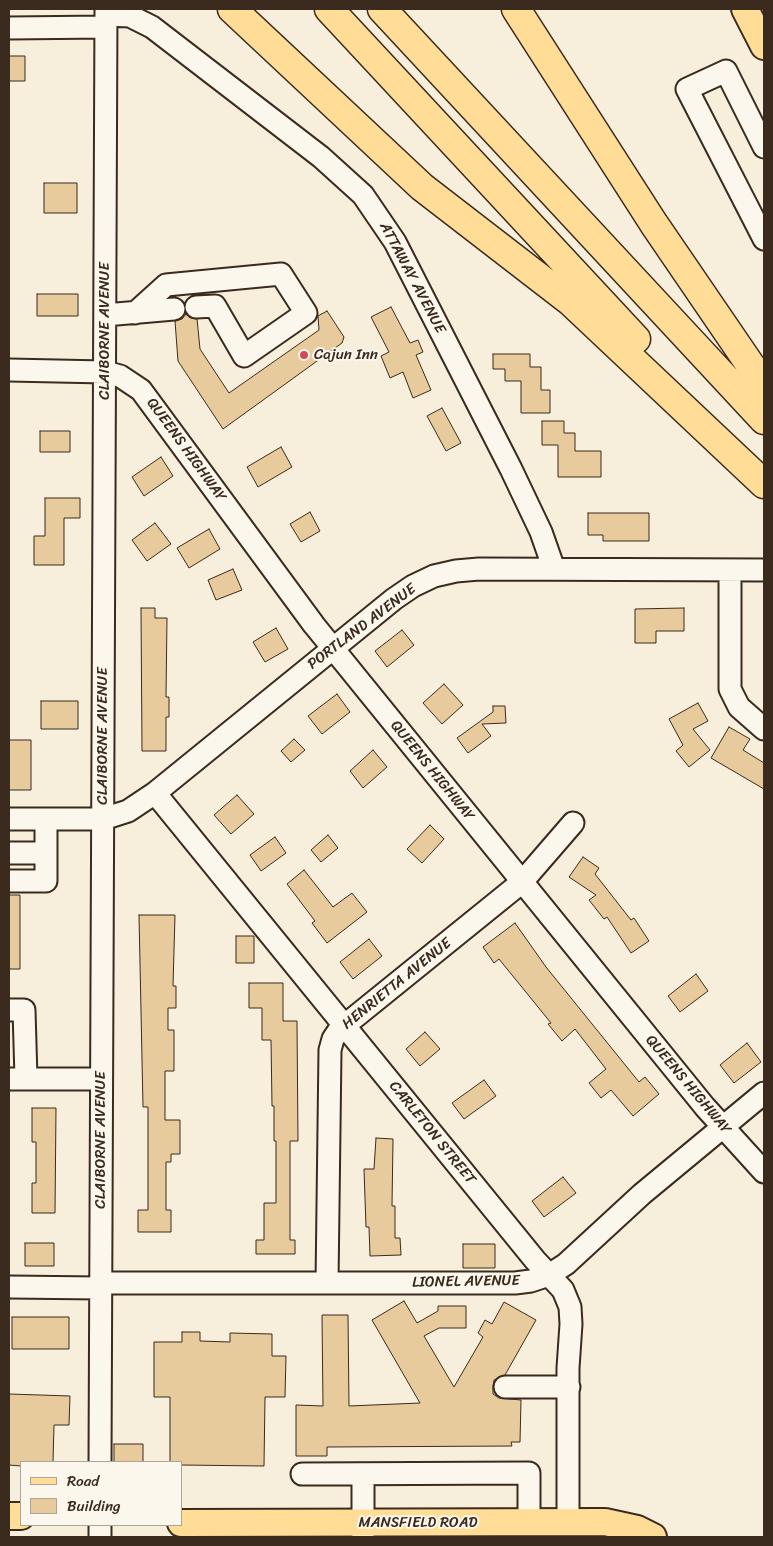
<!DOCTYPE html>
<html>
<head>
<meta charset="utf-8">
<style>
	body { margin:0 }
	#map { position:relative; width:773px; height:1546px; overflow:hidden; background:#f7eedc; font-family:Sriracha,sans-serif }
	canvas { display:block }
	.frame { position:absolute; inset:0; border:10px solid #3b2a1e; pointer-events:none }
	.legend { position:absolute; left:20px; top:1461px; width:162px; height:65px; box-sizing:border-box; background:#fbf7ec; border:1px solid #aea59a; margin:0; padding:6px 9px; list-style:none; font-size:15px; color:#3b2a1e }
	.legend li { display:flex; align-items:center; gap:10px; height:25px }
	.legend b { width:25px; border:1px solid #aea59a }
</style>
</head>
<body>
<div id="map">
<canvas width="773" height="1546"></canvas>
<div class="frame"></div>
<ul class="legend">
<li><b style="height:6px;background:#ffdd96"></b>Road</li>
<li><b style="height:14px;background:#e7cb9c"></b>Building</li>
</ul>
</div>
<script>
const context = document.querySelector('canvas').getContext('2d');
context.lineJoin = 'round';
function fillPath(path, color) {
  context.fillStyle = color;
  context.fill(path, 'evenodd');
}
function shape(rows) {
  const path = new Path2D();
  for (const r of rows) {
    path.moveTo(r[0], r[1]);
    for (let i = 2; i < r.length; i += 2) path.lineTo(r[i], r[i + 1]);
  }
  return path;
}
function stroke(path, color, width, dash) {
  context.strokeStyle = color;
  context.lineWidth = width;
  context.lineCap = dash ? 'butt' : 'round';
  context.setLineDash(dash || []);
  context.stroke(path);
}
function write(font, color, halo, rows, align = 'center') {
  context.font = font + ' Sriracha,sans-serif';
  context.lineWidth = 4;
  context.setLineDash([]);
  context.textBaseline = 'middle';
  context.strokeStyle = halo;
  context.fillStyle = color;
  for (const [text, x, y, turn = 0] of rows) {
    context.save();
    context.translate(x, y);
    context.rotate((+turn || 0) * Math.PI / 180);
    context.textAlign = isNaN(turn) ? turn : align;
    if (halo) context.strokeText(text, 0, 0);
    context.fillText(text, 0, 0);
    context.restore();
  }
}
const building = shape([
	[9,56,25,56,25,81,9,81,9,56],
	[44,183,77,183,77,213,44,213,44,183],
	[37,294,78,294,78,316,37,316,37,294],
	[391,307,410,343,418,340,423,352,416,355,431,390,413,398,403,372,390,378,381,356,389,352,371,317,391,307],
	[327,311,344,337,342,343,223,429,178,361,175,321,182,319,186,314,191,318,197,319,200,349,229,393,319,330,318,316,327,311],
	[493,354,530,354,530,367,541,367,541,390,550,390,550,413,521,413,521,381,505,381,505,369,493,369,493,354],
	[442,408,461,443,446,451,427,416,442,408],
	[542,421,564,421,564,433,575,433,575,451,601,451,601,477,558,477,558,445,542,445,542,421],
	[40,431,70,431,70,452,40,452,40,431],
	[281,447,292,467,258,487,247,467,281,447],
	[161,457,173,476,144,496,132,477,161,457],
	[45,498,80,498,80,518,64,518,64,565,34,565,34,536,45,536,45,498],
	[310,512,320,531,301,542,290,524,310,512],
	[588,513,649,513,649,541,603,541,603,535,588,535,588,513],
	[155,523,171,544,147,561,132,540,155,523],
	[209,529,220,549,189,568,177,548,209,529],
	[233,569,242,590,216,600,208,580,233,569],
	[141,608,155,608,155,618,167,618,166,697,169,697,169,717,166,717,166,751,142,751,141,608],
	[684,608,684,631,656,631,656,643,635,643,635,609,684,608],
	[276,628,288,649,265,662,253,642,276,628],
	[402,630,414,645,387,667,375,651,402,630],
	[444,684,463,705,442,724,423,703,444,684],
	[337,694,350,712,322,734,308,716,337,694],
	[41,701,78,701,78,729,41,729,41,701],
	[698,703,708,721,693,729,710,750,689,767,676,751,683,745,669,719,698,703],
	[493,706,505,706,506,723,482,724,491,736,468,753,457,738,493,712,493,706],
	[729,727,750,739,743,750,764,763,764,789,711,758,729,727],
	[294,739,305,750,291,762,281,751,294,739],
	[9,740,31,740,31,790,9,790,9,740],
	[373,750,387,767,363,788,350,771,373,750],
	[237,795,254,814,231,834,214,815,237,795],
	[430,825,444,839,422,863,407,849,430,825],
	[328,835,338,848,321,862,311,850,328,835],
	[275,837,286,853,261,871,250,855,275,837],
	[583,857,599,868,595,874,631,920,634,918,649,941,631,953,607,917,604,919,589,900,596,895,569,877,583,857],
	[304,870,333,907,352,893,367,912,327,943,312,923,315,921,287,884,304,870],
	[9,895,20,895,20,969,9,969,9,895],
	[139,915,175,915,173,986,176,986,176,1008,168,1008,168,1030,174,1030,174,1071,165,1071,165,1120,180,1120,180,1154,171,1154,171,1162,166,1162,166,1210,171,1210,171,1232,138,1232,138,1210,148,1210,148,1107,143,1107,139,915],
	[515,923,546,967,639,1082,645,1077,659,1094,633,1116,611,1090,601,1098,589,1083,606,1069,575,1029,562,1041,548,1024,551,1023,499,959,494,963,483,947,515,923],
	[236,936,254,936,254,963,236,963,236,936],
	[369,939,382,956,353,979,340,962,369,939],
	[696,974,708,991,680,1012,668,996,696,974],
	[249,983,283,983,283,1021,297,1021,298,1141,290,1141,290,1240,295,1240,295,1254,256,1254,256,1240,264,1240,264,1203,276,1203,276,1141,274,1141,274,1106,272,1106,271,1040,262,1040,262,1008,249,1008,249,983],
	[425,1032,440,1049,420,1066,406,1049,425,1032],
	[747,1043,761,1062,734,1083,720,1065,747,1043],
	[484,1080,496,1096,464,1119,452,1103,484,1080],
	[32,1108,56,1108,55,1213,32,1213,32,1183,36,1183,36,1142,32,1142,32,1108],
	[376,1138,393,1139,392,1206,395,1206,395,1238,400,1238,401,1255,370,1256,369,1227,366,1227,364,1169,374,1169,376,1138],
	[563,1177,576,1193,544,1217,532,1201,563,1177],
	[25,1243,54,1243,54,1266,25,1266,25,1243],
	[463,1244,495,1244,495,1268,463,1268,463,1244],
	[404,1301,417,1323,438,1311,438,1306,466,1306,466,1328,439,1328,424,1336,454,1387,483,1337,478,1333,485,1320,492,1324,504,1302,536,1320,505,1375,494,1380,493,1387,493,1394,499,1398,521,1400,520,1442,511,1442,512,1446,327,1447,327,1456,296,1456,296,1405,323,1406,322,1315,348,1315,349,1406,420,1403,372,1320,404,1301],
	[12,1317,69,1317,69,1349,12,1349,12,1317],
	[182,1332,200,1332,200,1341,230,1342,230,1333,272,1334,272,1356,286,1356,285,1397,265,1397,264,1466,181,1465,181,1462,170,1462,170,1397,154,1397,154,1342,182,1342,182,1332],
	[9,1394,70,1396,69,1425,54,1425,53,1462,21,1462,21,1466,9,1465,9,1394],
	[114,1444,143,1444,143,1462,114,1462,114,1444]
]);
const minor = shape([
	[106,15,130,16,152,27,321,157,363,195,395,242,511,469,541,532,554,569],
	[9,28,106,27],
	[764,147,726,71,687,89,764,239],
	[135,313,166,285,281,274,306,313,244,356,215,306,196,307],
	[105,315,174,309],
	[9,370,105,372,120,376,141,390,314,625,705,1107,764,1172],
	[730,570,730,689,739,707,764,729],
	[155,793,535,1260,563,1290,570,1307,571,1324,568,1368,568,1522],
	[9,819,103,819,128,811,155,793,394,599,413,586,434,576,456,571,479,569,764,570],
	[9,853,46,853,46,819],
	[9,881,46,881,46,853],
	[9,1010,24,1010,26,1078],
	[9,1079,101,1079],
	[100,1283,515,1283,531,1281,549,1275,566,1264,642,1194,764,1093],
	[327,1283,330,1050,333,1039,339,1030,522,882,573,823],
	[9,1287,100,1288],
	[505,1387,569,1387],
	[100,1462,106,9],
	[302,1474,529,1473,529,1522],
	[363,1474,363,1537],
	[100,1525,100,1537]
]);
const major = shape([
	[745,9,764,46],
	[9,1516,21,1516],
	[181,1523,605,1522,637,1529,653,1537]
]);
const highway = shape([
	[232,9,422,187,571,302,764,484],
	[329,9,636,339],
	[382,9,764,420],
	[516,9,654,224,764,385]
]);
const markers = [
	[304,355,5,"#d1495b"]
];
const streetNames = [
	["ATTAWAY AVENUE",412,278,62],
	["CLAIBORNE AVENUE",105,331,-90],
	["QUEENS HIGHWAY",186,450,54],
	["PORTLAND AVENUE",362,627,-37],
	["CLAIBORNE AVENUE",103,736,-90],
	["QUEENS HIGHWAY",432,771,51],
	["HENRIETTA AVENUE",397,984,-39],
	["QUEENS HIGHWAY",688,1085,50],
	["CARLETON STREET",432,1133,51],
	["CLAIBORNE AVENUE",101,1140,-90],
	["LIONEL AVENUE",466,1282,-1],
	["MANSFIELD ROAD",418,1523]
];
const poiNames = [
	["Cajun Inn",314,355]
];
fillPath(building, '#e7cb9c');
stroke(building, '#3b2a1e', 1);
stroke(minor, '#3b2a1e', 25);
stroke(major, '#3b2a1e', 30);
stroke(highway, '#3b2a1e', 31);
stroke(minor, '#fbf7ec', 21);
stroke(major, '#ffdd96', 26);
stroke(highway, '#ffdd96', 28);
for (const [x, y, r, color] of markers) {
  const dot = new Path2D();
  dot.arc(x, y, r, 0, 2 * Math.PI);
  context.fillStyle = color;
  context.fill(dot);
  stroke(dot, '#fbf7ec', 2);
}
write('15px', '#3b2a1e', '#fbf7ec', streetNames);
write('15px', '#3b2a1e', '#fbf7ec', poiNames, 'left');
</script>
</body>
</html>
